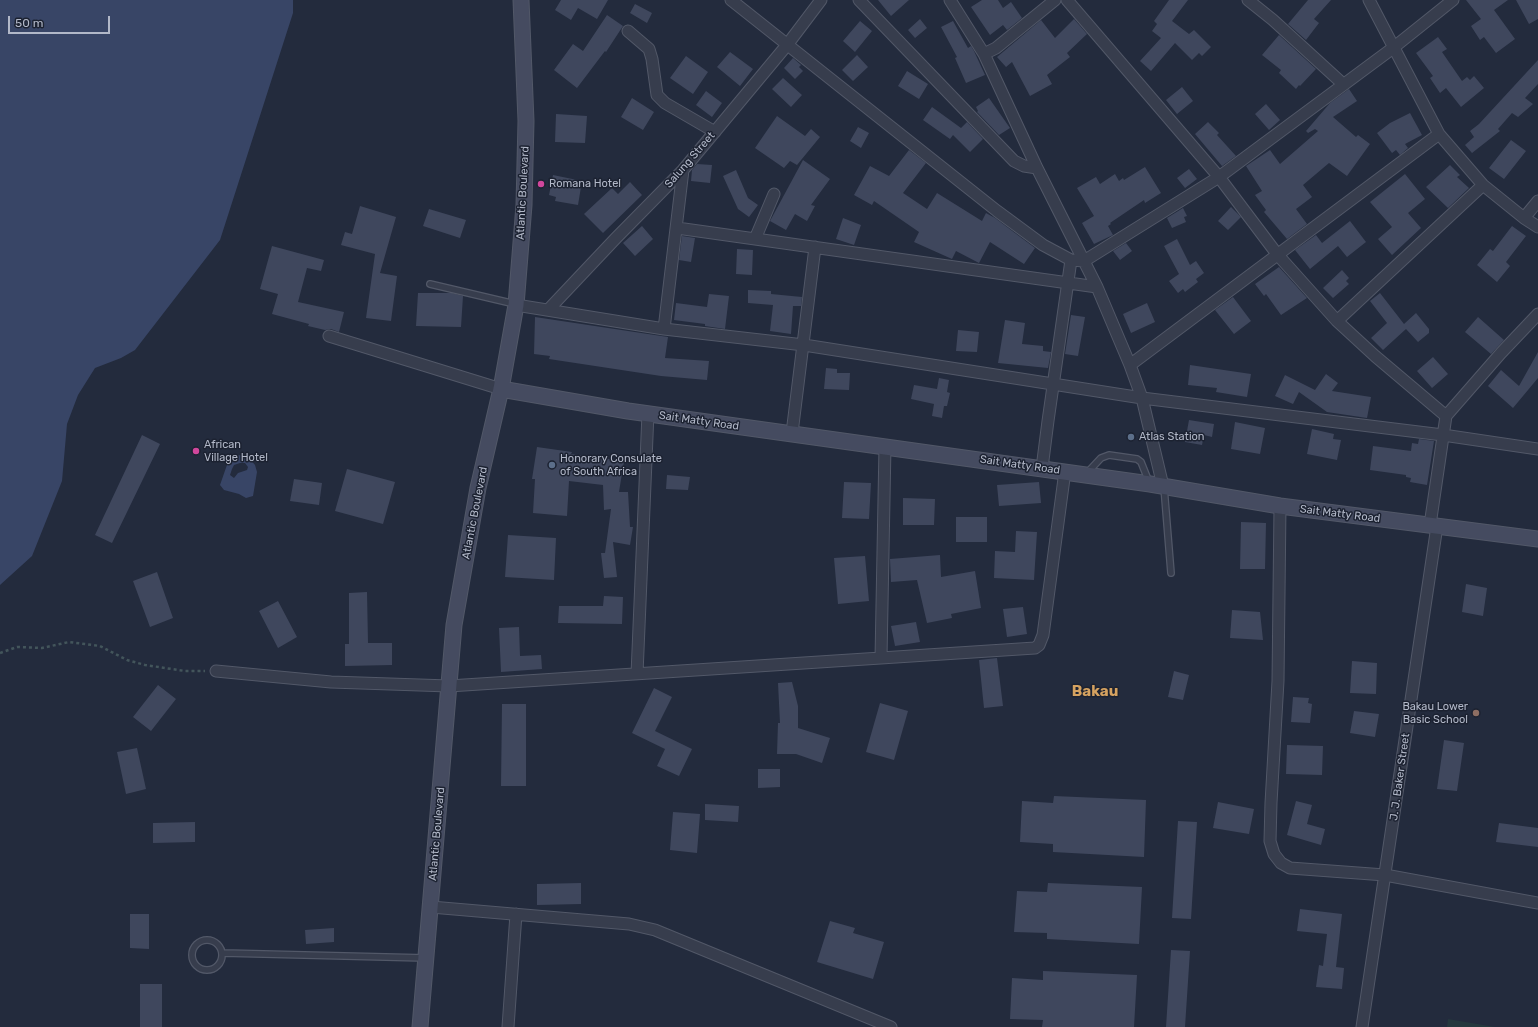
<!DOCTYPE html>
<html>
<head>
<meta charset="utf-8">
<style>
	body { margin:0 }
	#map { position:relative; width:1538px; height:1027px; overflow:hidden; background:#232b3d; font-family:Rubik,sans-serif }
	canvas { display:block }
	.scale { position:absolute; left:8px; top:16px; width:102px; height:18px; box-sizing:border-box; border:2px solid #b2b8c8; border-top:0; padding-left:5px; font-size:12px; line-height:14px; white-space:nowrap; color:#b2b8c8; -webkit-text-stroke:3px #1c2231; paint-order:stroke }
</style>
</head>
<body>
<div id="map">
<canvas width="1538" height="1027"></canvas>
<div class="scale">50 m</div>
</div>
<script>
const context = document.querySelector('canvas').getContext('2d');
context.lineJoin = 'round';
function fillPath(path, color) {
  context.fillStyle = color;
  context.fill(path, 'evenodd');
}
function shape(rows) {
  const path = new Path2D();
  for (const r of rows) {
    if (r.length === 3) {
      path.moveTo(r[0] + r[2], r[1]);
      path.arc(r[0], r[1], r[2], 0, 2 * Math.PI);
      continue;
    }
    path.moveTo(r[0], r[1]);
    for (let i = 2; i < r.length; i += 2) path.lineTo(r[i], r[i + 1]);
  }
  return path;
}
function stroke(path, color, width, dash) {
  context.strokeStyle = color;
  context.lineWidth = width;
  context.lineCap = dash ? 'butt' : 'round';
  context.setLineDash(dash || []);
  context.stroke(path);
}
function write(font, color, halo, rows, align = 'center') {
  context.font = font + ' Rubik,sans-serif';
  context.lineWidth = 3;
  context.setLineDash([]);
  context.textBaseline = 'middle';
  context.strokeStyle = halo;
  context.fillStyle = color;
  for (const [text, x, y, turn = 0] of rows) {
    context.save();
    context.translate(x, y);
    context.rotate((+turn || 0) * Math.PI / 180);
    context.textAlign = isNaN(turn) ? turn : align;
    if (halo) context.strokeText(text, 0, 0);
    context.fillText(text, 0, 0);
    context.restore();
  }
}
const green = shape([
	[1448,1019,1495,1027,1447,1027]
]);
const water = shape([
	[0,0,293,0,293,13,220,240,135,350,121,358,95,368,78,395,67,424,62,481,32,556,0,585],
	[242,455,248,457,255,465,257,472,253,496,246,498,239,494,224,490,220,485,228,462,233,456],
	[240,463,245,463,248,467,247,470,238,473,234,478,230,475,232,469,234,465]
]);
const building = shape([
	[561,0,608,0,597,19,578,8,571,20,555,10],
	[878,0,909,0,891,16],
	[982,0,998,0,1003,8,1011,2,1022,18,1007,30,1003,25,990,35,971,7],
	[1169,0,1188,0,1172,21,1189,34,1194,30,1211,47,1202,56,1199,53,1192,60,1175,43,1151,71,1140,61,1161,38,1152,31,1157,24,1154,21],
	[1308,0,1331,0,1314,19,1319,23,1306,40,1288,24],
	[1466,0,1508,0,1494,10,1515,39,1496,53,1484,37,1480,40,1471,26,1481,19],
	[1516,0,1538,0,1538,19,1529,24],
	[635,4,652,13,647,23,630,13],
	[607,15,623,26,606,52,605,51,577,88,554,70,573,44,583,51],
	[920,19,927,28,915,38,908,30],
	[1074,19,1087,34,1067,53,1070,57,1047,75,1052,84,1030,96,1012,62,1006,67,997,57,1041,20,1055,38],
	[860,21,872,31,855,52,843,41],
	[953,21,968,48,971,46,974,51,985,75,966,83,955,58,957,57,941,27],
	[1279,35,1316,69,1300,86,1299,85,1296,89,1279,73,1281,70,1262,55],
	[1438,37,1447,49,1442,52,1462,81,1467,77,1470,80,1474,76,1484,88,1461,107,1446,88,1440,93,1430,78,1433,76,1416,53],
	[730,52,753,69,740,86,717,67],
	[857,55,868,67,853,81,842,70],
	[686,56,708,72,693,94,670,78],
	[793,58,801,65,799,67,803,71,795,79,784,68],
	[1538,60,1538,84,1525,98,1533,104,1518,117,1512,113,1498,129,1500,131,1472,153,1465,145,1474,137,1470,131,1479,124],
	[907,71,928,84,919,99,898,86],
	[783,78,802,95,791,107,772,89],
	[1182,87,1193,101,1177,114,1166,100],
	[1349,89,1357,101,1333,117,1356,137,1358,135,1370,144,1347,176,1329,163,1303,185,1312,197,1296,209,1307,224,1287,239,1264,212,1266,210,1255,195,1262,191,1246,166,1270,150,1280,164,1318,131,1315,129,1308,133,1306,131,1330,103],
	[706,91,722,103,712,117,696,105],
	[632,98,654,112,643,130,621,117],
	[989,98,1010,128,999,135,977,112,978,111,976,107],
	[1266,104,1280,120,1269,130,1255,114],
	[932,107,961,128,967,122,983,139,970,152,953,135,950,139,923,120],
	[1410,113,1422,135,1405,144,1408,148,1400,155,1396,150,1392,153,1377,133,1390,123],
	[556,114,587,116,585,143,555,142],
	[777,116,805,136,811,129,820,137,797,165,790,161,784,168,755,148],
	[1208,122,1219,133,1217,135,1236,156,1222,166,1195,134],
	[858,127,869,133,861,148,850,141],
	[1511,140,1526,151,1504,179,1489,168],
	[909,150,926,163,903,193,927,209,937,193,982,221,986,213,995,218,1035,248,1024,264,990,242,979,263,956,251,952,259,914,242,919,232,874,201,872,205,854,195,870,166,889,176],
	[803,160,830,179,811,205,815,206,807,221,795,214,786,230,770,221],
	[697,164,712,165,710,183,691,181,692,170],
	[1450,165,1460,175,1457,177,1469,188,1448,208,1426,187],
	[1145,167,1161,193,1145,203,1144,200,1110,223,1111,224,1108,226,1113,235,1094,244,1082,223,1094,216,1077,188,1096,177,1100,184,1115,174,1119,181,1123,178,1124,180],
	[1189,169,1197,179,1185,188,1177,178],
	[736,170,748,198,758,205,749,217,738,209,723,176],
	[1405,174,1425,199,1408,213,1421,228,1392,255,1378,239,1392,227,1370,202],
	[553,175,582,181,578,205,555,201,556,197,549,195],
	[630,182,642,195,603,233,584,214,612,188,618,194],
	[360,206,396,217,380,273,397,276,391,321,366,318,375,254,341,245,345,232,352,234],
	[1231,207,1241,217,1228,230,1218,221],
	[1183,208,1187,216,1184,217,1186,222,1172,228,1167,218],
	[429,209,466,220,460,238,423,226],
	[843,218,861,225,854,245,836,239],
	[1350,221,1366,242,1347,257,1338,246,1310,269,1295,250,1316,235,1322,243],
	[642,226,653,239,635,256,623,243],
	[1512,226,1526,236,1506,262,1510,266,1497,282,1477,265,1490,249,1493,251],
	[682,236,695,238,691,262,679,260],
	[1177,239,1190,265,1196,261,1204,273,1196,279,1198,282,1185,292,1183,289,1178,293,1169,281,1179,274,1164,246],
	[1126,243,1132,251,1120,260,1113,251],
	[272,246,324,260,321,271,307,268,298,302,344,312,339,332,331,329,325,330,308,326,309,324,272,314,278,294,260,289],
	[737,249,753,250,752,275,736,274],
	[1279,267,1307,298,1281,315,1266,294,1264,296,1255,284],
	[1342,270,1349,278,1346,281,1349,284,1333,298,1323,288],
	[748,290,771,291,771,294,802,297,801,306,793,306,791,334,770,331,773,305,748,303],
	[418,293,452,293,463,296,461,327,416,326],
	[1380,293,1404,324,1416,313,1429,329,1429,333,1418,342,1406,329,1383,350,1371,338,1387,323,1370,301],
	[709,294,729,296,725,329,705,326,705,324,674,320,676,303,707,307],
	[1233,297,1251,321,1234,334,1215,310],
	[1147,303,1155,322,1131,333,1123,314],
	[1071,315,1085,317,1078,356,1065,354],
	[535,317,668,337,665,358,709,361,707,380,661,376,549,359,550,356,534,354],
	[1478,317,1504,340,1491,354,1465,332],
	[1005,320,1025,323,1022,344,1043,346,1043,351,1051,352,1048,368,998,363],
	[958,330,979,332,977,352,956,351],
	[1538,352,1538,378,1513,408,1488,386,1501,370,1519,386],
	[1433,357,1448,374,1432,388,1417,371],
	[1190,365,1251,374,1247,397,1216,392,1217,388,1188,385],
	[826,368,837,369,837,373,850,373,849,390,824,389],
	[1326,374,1338,383,1332,391,1371,397,1367,418,1327,412,1299,392,1293,404,1275,396,1285,375,1315,390],
	[939,378,949,380,947,392,950,393,947,406,944,406,942,418,932,416,934,404,911,399,914,385,937,389],
	[1189,420,1214,424,1212,437,1204,435,1202,445,1185,442],
	[1235,422,1265,428,1260,454,1231,449],
	[1312,429,1334,434,1333,439,1341,440,1337,460,1307,454],
	[142,435,160,444,112,543,95,535],
	[1419,439,1434,441,1427,485,1410,482,1411,478,1406,477,1406,475,1370,470,1373,446,1411,451,1412,443,1418,444],
	[537,447,572,452,571,454,624,461,619,492,628,492,630,527,633,527,630,545,613,542,617,577,604,578,601,553,605,553,611,509,604,510,603,485,569,481,567,516,533,513,535,479,532,479],
	[347,469,395,482,383,524,335,511],
	[667,475,690,477,688,490,666,489],
	[294,479,322,483,319,505,290,501],
	[844,482,871,483,869,519,842,518],
	[1039,482,1041,503,999,506,997,485],
	[903,498,935,499,934,525,903,525],
	[956,517,987,517,987,542,956,542],
	[1241,522,1266,523,1265,569,1240,569],
	[1016,531,1037,532,1034,580,994,578,995,551,1015,552],
	[508,535,556,538,554,580,505,577],
	[940,555,941,577,975,571,981,608,951,614,952,618,927,623,917,580,891,582,890,559],
	[865,556,869,601,838,604,834,558],
	[157,572,173,618,150,627,133,581],
	[1466,584,1487,588,1483,616,1462,612],
	[367,592,368,643,392,643,392,665,345,666,345,644,349,644,349,593],
	[604,596,623,597,622,624,558,623,559,606,603,606],
	[278,601,297,637,278,648,259,611],
	[1023,607,1027,634,1007,637,1003,609],
	[1232,610,1260,612,1263,640,1230,638],
	[916,622,920,642,895,646,891,626],
	[519,627,520,656,541,655,542,669,501,672,499,628],
	[997,658,1003,706,984,708,979,660],
	[1352,661,1377,663,1376,694,1350,693],
	[1174,671,1189,675,1183,700,1168,697],
	[792,682,798,706,798,728,830,738,822,763,796,754,777,754,778,723,780,723,778,683],
	[158,685,176,699,151,731,133,717],
	[654,688,672,697,655,731,692,749,679,776,657,766,665,749,632,733],
	[1293,697,1309,698,1308,703,1312,704,1310,723,1291,722],
	[880,703,908,711,894,760,866,752],
	[502,704,526,704,526,786,501,786],
	[1354,711,1379,714,1375,737,1350,733],
	[1444,740,1464,743,1457,791,1437,789],
	[1287,745,1323,746,1322,775,1286,774],
	[137,748,146,789,126,794,117,752],
	[758,769,780,769,780,787,758,788],
	[1054,796,1146,800,1144,857,1053,852,1053,844,1020,842,1022,801,1053,803],
	[1296,801,1312,805,1307,824,1325,829,1321,845,1287,835],
	[1218,802,1254,809,1249,834,1213,828],
	[705,804,739,806,738,822,705,820],
	[673,812,700,814,697,853,670,850],
	[1178,821,1197,822,1191,919,1172,918],
	[195,822,195,842,153,843,153,823],
	[1499,823,1538,828,1538,847,1496,842],
	[581,883,581,904,537,905,537,884],
	[1048,883,1142,887,1139,944,1047,939,1047,933,1014,932,1017,891,1047,892],
	[1300,909,1342,914,1336,967,1344,968,1342,989,1316,987,1319,965,1323,966,1327,934,1297,931],
	[130,914,149,914,149,949,130,948],
	[830,921,855,928,853,933,884,942,873,979,817,962],
	[334,928,334,942,306,944,305,930],
	[1171,950,1190,951,1185,1027,1166,1027],
	[1043,971,1137,975,1134,1027,1042,1027,1043,1020,1010,1019,1012,978,1043,980],
	[140,984,162,984,162,1027,140,1027]
]);
const path = shape([
	[0,653,17,647,42,648,69,642,100,646,127,660,145,665,185,671,205,671]
]);
const lane = shape([
	[430,284,515,304],
	[1087,473,1101,458,1109,455,1137,459,1141,462,1149,482],
	[1164,487,1171,573],
	[207,955,15],
	[223,953,426,958]
]);
const street = shape([
	[731,0,997,211,1043,245,1071,260,1084,261,1219,177,1393,48,1453,0],
	[859,0,1014,161,1024,166,1037,168],
	[950,0,984,54,1037,168,1097,287,1130,365,1142,398,1163,486],
	[1067,0,1219,177,1277,254,1337,321,1375,356,1446,416],
	[1248,0,1273,20,1343,84],
	[1369,0,1439,134,1483,185,1524,218,1538,227],
	[628,31,649,49,652,59,657,95,665,103,715,132],
	[984,54,996,48,1055,0],
	[1524,218,1538,201],
	[677,228,1097,287],
	[755,239,774,194],
	[516,305,664,329,804,345,1142,398,1443,435,1538,449],
	[548,310,616,238,683,170,787,45,821,0],
	[1337,321,1483,185],
	[664,329,683,170],
	[329,336,501,389],
	[1130,365,1439,134],
	[792,433,815,247],
	[1042,468,1048,421,1071,260],
	[1280,506,1278,681,1271,803,1270,841,1274,854,1281,863,1290,868,1385,875,1538,903],
	[1430,525,1446,416,1501,353,1538,314],
	[881,658,885,446],
	[216,671,331,682,449,686,1035,648,1039,645,1043,635,1065,471],
	[637,674,648,413],
	[431,907,629,924,655,930,891,1027],
	[508,1027,516,914],
	[1362,1027,1437,526]
]);
const secondary = shape([
	[501,389,628,411,1150,484,1280,506,1538,539],
	[420,1027,454,625,478,488,501,389,516,305,524,205,526,121,521,0]
]);
const markers = [
	[541,184,4,"#d1479c"],
	[1131,437,4,"#5c6f8a"],
	[196,451,4,"#d1479c"],
	[552,465,4,"#5c6f8a"],
	[1476,713,4,"#8d6e63"]
];
const streetNames = [
	["Salung Street",690,160,-49],
	["Atlantic Boulevard",523,193,-87],
	["Sait Matty Road",699,421,8],
	["Sait Matty Road",1020,465,8],
	["Atlantic Boulevard",475,513,-79],
	["Sait Matty Road",1340,514,7],
	["J. J. Baker Street",1400,777,-82],
	["Atlantic Boulevard",437,834,-85]
];
const poiNames = [
	["Romana Hotel",549,184],
	["Atlas Station",1139,437],
	["African",204,445],
	["Village Hotel",204,458],
	["Honorary Consulate",560,459],
	["of South Africa",560,472],
	["Bakau Lower",1468,707,"right"],
	["Basic School",1468,720,"right"]
];
const districtNames = [
	["Bakau",1095,692]
];
fillPath(green, '#25383e');
fillPath(water, '#384566');
fillPath(building, '#3f475d');
stroke(lane, '#525868', 8);
stroke(street, '#525868', 13);
stroke(secondary, '#525868', 17);
stroke(path, '#43555b', 2.5, [3, 3]);
stroke(lane, '#373d4d', 5.5);
stroke(street, '#373d4d', 11);
stroke(secondary, '#454b60', 15);
for (const [x, y, r, color] of markers) {
  const dot = new Path2D();
  dot.arc(x, y, r, 0, 2 * Math.PI);
  context.fillStyle = color;
  context.fill(dot);
  stroke(dot, '#1c2231', 1.5);
}
write('11px', '#b2b8c8', '#1c2231', streetNames);
write('11px', '#b2b8c8', '#1c2231', poiNames, 'left');
write('bold 15px', '#d5a260', '#1c2231', districtNames);
</script>
</body>
</html>
